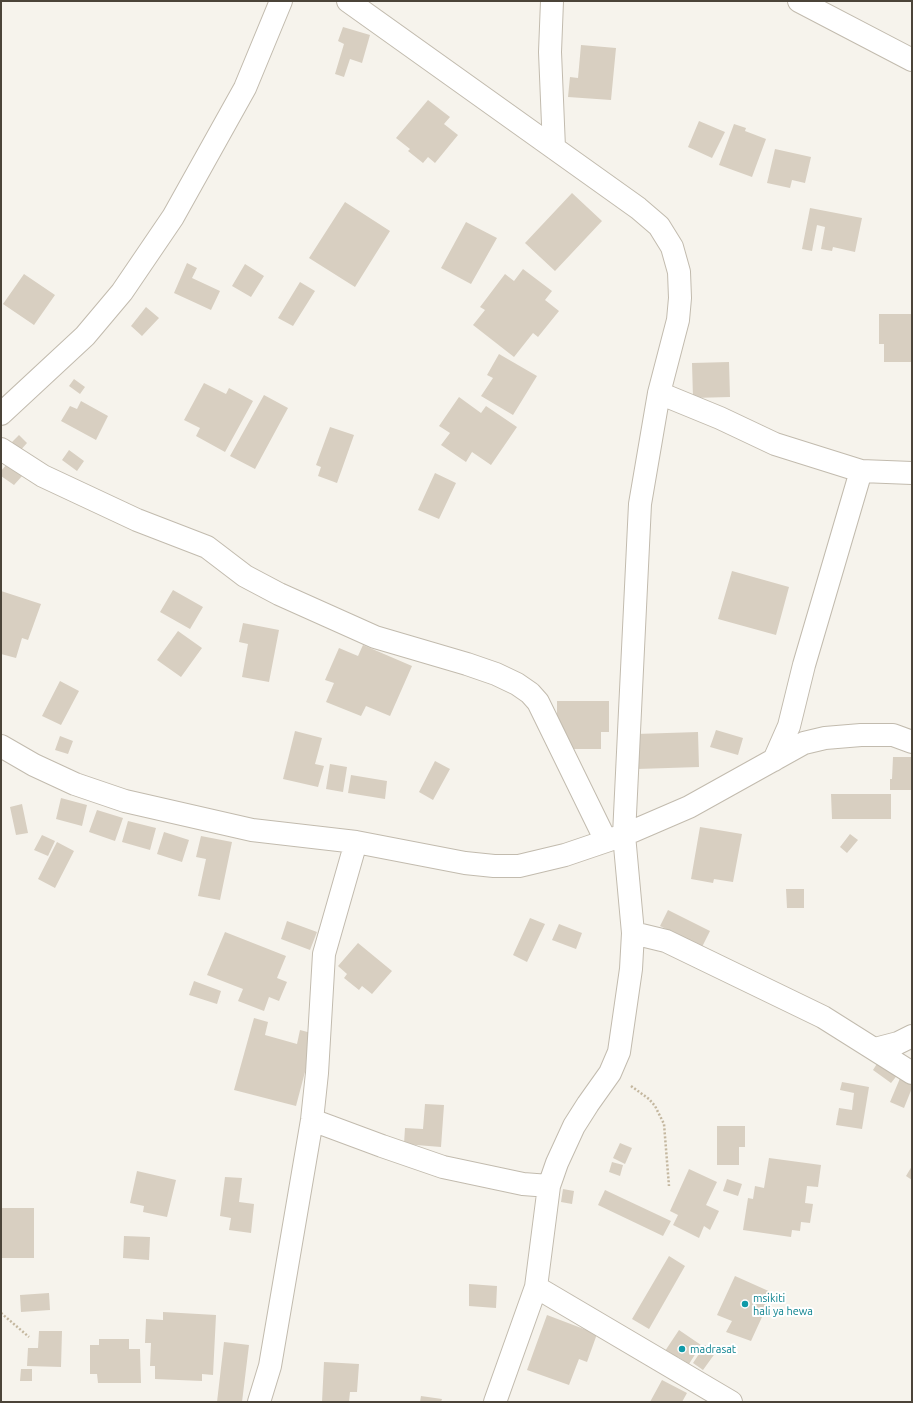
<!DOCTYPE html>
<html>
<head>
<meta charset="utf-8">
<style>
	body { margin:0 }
	#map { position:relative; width:913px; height:1403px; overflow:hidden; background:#f6f3ec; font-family:Ubuntu,sans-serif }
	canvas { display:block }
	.frame { position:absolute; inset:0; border:2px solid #4b4439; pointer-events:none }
</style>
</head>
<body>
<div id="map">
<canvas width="913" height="1403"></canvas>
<div class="frame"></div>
</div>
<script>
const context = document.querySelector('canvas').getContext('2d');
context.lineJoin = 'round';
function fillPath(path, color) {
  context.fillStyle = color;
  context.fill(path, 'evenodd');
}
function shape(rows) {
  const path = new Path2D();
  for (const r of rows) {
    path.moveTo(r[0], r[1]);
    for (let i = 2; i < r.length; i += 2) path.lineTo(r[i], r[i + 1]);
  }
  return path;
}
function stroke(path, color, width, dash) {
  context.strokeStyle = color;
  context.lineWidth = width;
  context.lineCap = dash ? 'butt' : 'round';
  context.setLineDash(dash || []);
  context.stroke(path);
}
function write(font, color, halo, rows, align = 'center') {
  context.font = font + ' Ubuntu,sans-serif';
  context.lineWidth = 4;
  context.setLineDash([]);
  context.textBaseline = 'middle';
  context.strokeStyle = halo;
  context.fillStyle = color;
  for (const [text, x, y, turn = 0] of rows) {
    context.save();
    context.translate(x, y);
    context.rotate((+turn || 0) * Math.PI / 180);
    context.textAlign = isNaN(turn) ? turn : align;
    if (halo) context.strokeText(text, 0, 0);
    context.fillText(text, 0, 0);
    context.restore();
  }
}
const building = shape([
	[343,27,370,35,362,63,350,59,344,77,335,74,344,44,338,41],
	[581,45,616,48,611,100,568,97,570,77,578,78],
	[428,100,450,117,444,124,458,135,435,163,428,157,423,163,408,151,410,149,396,138],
	[699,121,725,132,712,158,688,147],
	[734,124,746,128,745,131,766,139,752,177,719,165],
	[775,149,811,157,805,183,792,180,790,188,767,183],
	[572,193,602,221,555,271,525,243],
	[345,202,390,231,355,287,309,258],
	[810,208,862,218,855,252,833,247,832,251,821,249,825,227,817,225,812,251,802,249],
	[466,222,497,238,471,284,441,268],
	[187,263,197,268,192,278,220,291,211,310,174,293],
	[245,264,264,276,251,297,232,286],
	[523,269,552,291,545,300,559,311,538,337,533,333,514,357,473,325,485,310,480,307,505,274,514,281],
	[24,274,55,295,34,325,3,304],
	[300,282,315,291,293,326,278,318],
	[146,307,159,318,142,336,131,326],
	[879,314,912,314,912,362,884,362,884,344,879,344],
	[499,354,537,376,513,415,481,396,493,378,487,375],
	[729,362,730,397,693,398,692,363],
	[74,379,85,387,80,394,69,386],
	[204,383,226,394,229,388,253,401,225,452,196,436,200,428,184,420],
	[264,395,288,408,255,469,230,456],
	[459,397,481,413,486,406,517,427,491,465,472,452,466,462,441,445,450,433,439,426],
	[81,401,108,416,96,440,61,421,70,406,77,409],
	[330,427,354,435,337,483,318,476,321,467,316,465],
	[19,435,27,443,18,453,9,445],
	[69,450,84,461,77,471,62,460],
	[7,464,23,475,14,485,1,476,1,471],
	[435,473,456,483,439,519,418,510],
	[732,571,789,587,776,635,718,619],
	[173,590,203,607,190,629,160,612],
	[1,591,41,604,28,640,22,638,16,658,1,654],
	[243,623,279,630,269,682,242,677,248,644,239,642],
	[178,631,202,648,181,677,157,660],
	[363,645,412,666,390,716,366,706,361,716,326,702,334,683,325,680,339,648,358,656],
	[60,681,79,691,61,725,42,716],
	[557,701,609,701,609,732,601,732,601,749,563,749,557,738],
	[716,730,743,738,738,755,710,747],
	[295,731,322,738,315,764,324,766,318,787,283,779],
	[698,732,699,767,637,769,636,734],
	[60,736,73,741,68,754,55,750],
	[893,757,912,757,912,790,890,790,890,779,892,779],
	[435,761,450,769,433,800,419,792],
	[330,764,347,767,343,792,326,789],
	[351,775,387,781,385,799,348,793],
	[831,794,891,794,891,819,832,819],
	[61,798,87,805,82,826,56,819],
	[22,804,28,833,16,835,10,807],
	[97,810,123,818,115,841,89,832],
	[128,821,156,828,150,850,122,842],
	[700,827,742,834,733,882,714,879,713,883,691,879],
	[164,832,189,840,182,862,157,854],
	[850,834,858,840,847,853,840,847],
	[42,835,55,841,48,856,34,850],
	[201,836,232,842,220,900,198,896,206,859,196,857],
	[57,842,74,851,55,888,38,879],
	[786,889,804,889,804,908,787,908],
	[668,910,710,931,702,947,660,926],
	[530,918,545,924,527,962,513,955],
	[287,921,317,932,310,950,281,939],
	[559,924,582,933,576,949,552,940],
	[225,932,286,956,277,978,287,982,279,1001,269,997,264,1011,238,1001,243,989,207,975],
	[358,943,392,971,372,994,362,986,359,990,344,978,347,974,338,966],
	[194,981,221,991,217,1004,189,995],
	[254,1018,268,1022,265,1035,297,1044,300,1030,315,1034,296,1106,234,1090],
	[880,1059,899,1073,891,1083,873,1070],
	[901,1076,912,1080,912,1088,904,1108,890,1102],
	[842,1082,869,1087,862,1129,836,1125,839,1108,852,1110,854,1093,840,1090],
	[425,1104,444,1105,441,1147,404,1144,405,1128,423,1129],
	[717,1126,745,1126,745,1147,739,1147,739,1165,717,1165],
	[620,1143,632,1148,625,1164,613,1158],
	[769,1158,821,1165,818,1187,807,1186,805,1203,813,1204,810,1223,801,1222,800,1231,792,1230,791,1237,743,1230,748,1198,753,1199,755,1186,764,1188],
	[612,1162,623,1165,620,1176,609,1172],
	[912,1166,912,1180,906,1176],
	[689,1169,717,1182,706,1205,719,1211,710,1230,704,1226,699,1238,673,1225,678,1215,670,1211],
	[137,1171,176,1180,167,1217,143,1212,144,1206,130,1203],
	[225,1177,242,1178,239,1202,254,1204,251,1233,229,1230,231,1218,220,1216],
	[727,1179,742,1184,738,1196,723,1191],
	[563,1189,574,1191,572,1204,561,1202],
	[605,1190,671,1221,663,1236,598,1205],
	[1,1208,34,1208,34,1258,1,1258],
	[124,1236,150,1237,149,1260,123,1258],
	[669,1256,685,1266,649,1329,632,1319],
	[735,1276,773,1293,751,1341,726,1332,732,1321,717,1315],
	[469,1284,497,1286,496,1308,469,1306],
	[49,1293,50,1310,21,1312,20,1295],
	[163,1312,216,1315,213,1375,202,1374,202,1381,155,1379,155,1366,150,1366,151,1343,145,1343,146,1319,163,1320],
	[547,1315,597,1334,587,1362,579,1359,569,1385,527,1370],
	[679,1330,701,1345,689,1364,678,1357,675,1362,663,1354],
	[39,1331,62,1331,61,1367,27,1366,28,1348,38,1348],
	[99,1339,129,1339,129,1349,140,1349,141,1383,98,1383,97,1374,90,1374,90,1345,99,1345],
	[224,1342,249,1345,242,1402,217,1402],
	[705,1345,716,1352,703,1370,693,1363],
	[324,1362,359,1364,357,1392,350,1392,349,1402,322,1402],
	[21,1369,32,1369,32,1381,20,1381],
	[662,1380,687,1393,682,1402,650,1402],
	[421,1396,442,1399,441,1402,420,1402]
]);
const path = shape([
	[631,1086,649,1099,655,1106,664,1124,669,1186],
	[1,1313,29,1337]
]);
const minor = shape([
	[348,1,638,208,659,226,672,247,679,272,680,298,678,320,659,393,640,504,624,835,633,933,631,969,619,1052,610,1073,588,1104,574,1126,557,1163,549,1186,536,1287,495,1402],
	[552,1,550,52,554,148],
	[799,1,912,60],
	[659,393,720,418,775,444,861,471,912,473],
	[1,414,85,336,122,292,173,217,245,88,281,1],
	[1,449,43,476,137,520,207,547,245,576,279,594,375,637,467,664,496,674,517,684,530,693,538,702,606,841],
	[1,746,34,765,75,784,125,801,252,830,356,842,465,863,494,866,519,866,565,855,624,835,689,807,804,743,825,738,861,735,893,735,912,742],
	[774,760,789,726,804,665,861,471],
	[633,933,666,941,823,1017,912,1073],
	[875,1049,898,1043,912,1036],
	[312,1120,382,1146,443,1167,523,1184,549,1186],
	[536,1287,731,1402],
	[259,1402,270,1366,312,1120,317,1073,324,954,356,842]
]);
const markers = [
	[745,1304,4,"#0f9aa8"],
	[682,1349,4,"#0f9aa8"]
];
const cultureNames = [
	["msikiti",753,1298],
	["hali ya hewa",753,1311],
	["madrasat",690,1349]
];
fillPath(building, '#d8cfc1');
stroke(minor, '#c2bbae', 24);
stroke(path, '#c4b79f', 2.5, [2, 2]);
stroke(minor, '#fff', 22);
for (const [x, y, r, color] of markers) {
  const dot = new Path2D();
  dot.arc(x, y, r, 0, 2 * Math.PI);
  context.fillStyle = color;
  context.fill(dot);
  stroke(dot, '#fff', 1.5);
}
write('11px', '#0d838f', '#fff', cultureNames, 'left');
</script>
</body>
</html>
